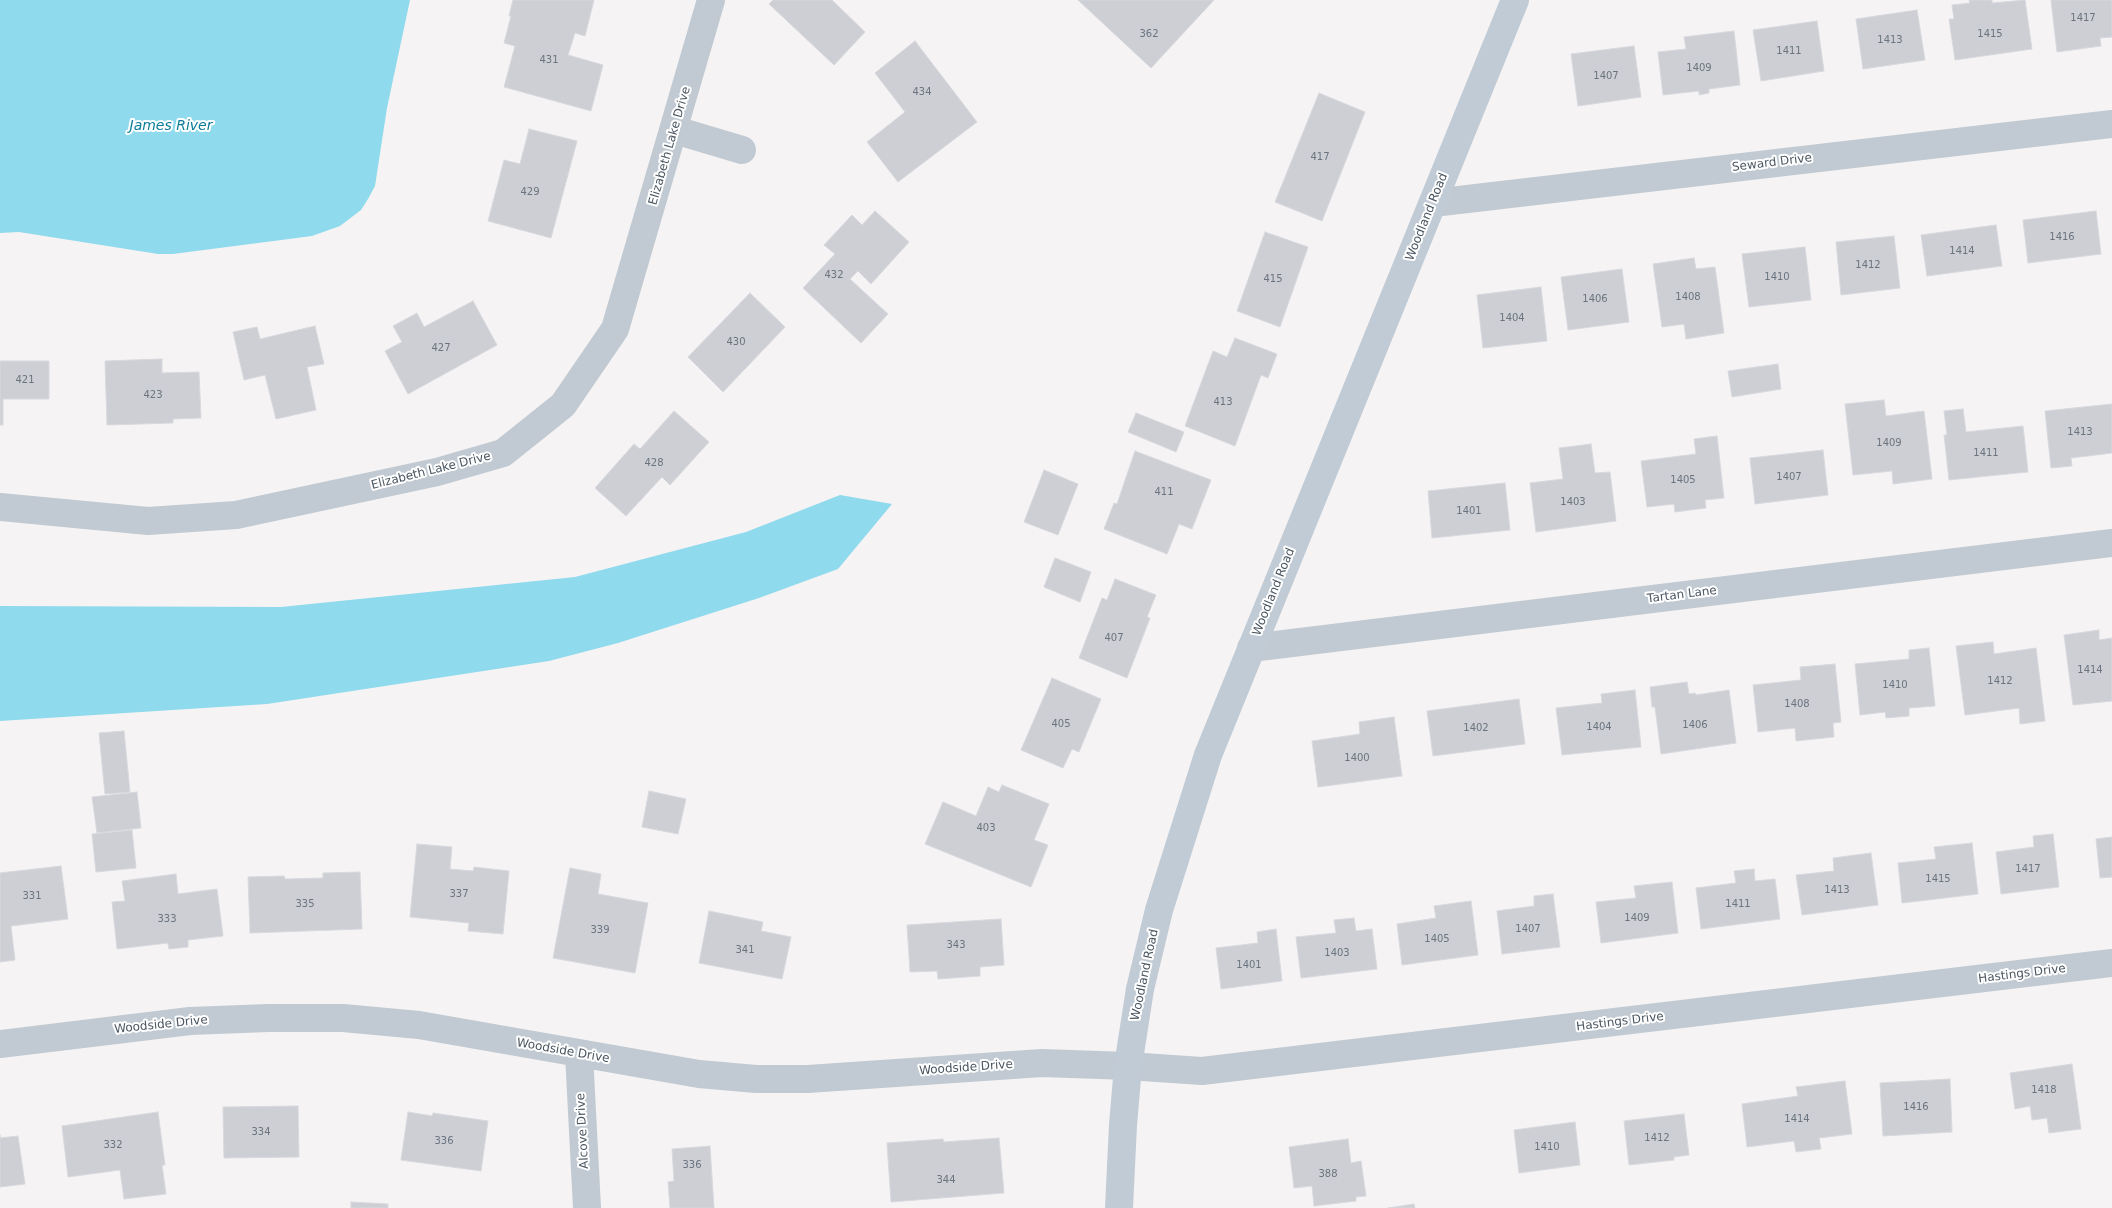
<!DOCTYPE html>
<html>
<head>
<meta charset="utf-8">
<style>
	body { margin:0 }
	canvas { display:block; background:#f5f3f3 }
</style>
</head>
<body>
<canvas width="2112" height="1208"></canvas>
<script>
const context = document.querySelector('canvas').getContext('2d');
context.lineJoin = 'round';
function fillPath(path, color) {
  context.fillStyle = color;
  context.fill(path, 'evenodd');
}
function shape(rows) {
  const path = new Path2D();
  for (const r of rows) {
    path.moveTo(r[0], r[1]);
    for (let i = 2; i < r.length; i += 2) path.lineTo(r[i], r[i + 1]);
  }
  return path;
}
function stroke(path, color, width, dash) {
  context.strokeStyle = color;
  context.lineWidth = width;
  context.lineCap = dash ? 'butt' : 'round';
  context.setLineDash(dash || []);
  context.stroke(path);
}
function write(font, color, halo, rows, align = 'center') {
  context.font = font + ' "DejaVu Sans",sans-serif';
  context.lineWidth = 4;
  context.setLineDash([]);
  context.textBaseline = 'middle';
  context.strokeStyle = halo;
  context.fillStyle = color;
  for (const [text, x, y, turn = 0] of rows) {
    context.save();
    context.translate(x, y);
    context.rotate((+turn || 0) * Math.PI / 180);
    context.textAlign = isNaN(turn) ? turn : align;
    if (halo) context.strokeText(text, 0, 0);
    context.fillText(text, 0, 0);
    context.restore();
  }
}
const water = shape([
	[0,0,410,0,387,108,375,186,368,199,361,210,340,226,312,236,173,254,158,254,19,232,0,233],
	[840,495,892,504,838,569,759,598,618,643,549,661,267,704,0,721,0,606,281,607,575,577,746,532]
]);
const building = shape([
	[513,0,594,0,585,36,575,33,568,55,603,65,591,111,504,87,515,46,504,43,511,16,509,16,513,0],
	[773,0,832,0,865,32,834,65,769,4,773,0],
	[1078,0,1214,0,1151,68,1078,0],
	[1969,0,1992,0,1992,3,2025,0,2032,49,1955,60,1949,19,1954,19,1952,5,1970,3,1969,0],
	[2051,0,2112,0,2112,37,2100,38,2101,46,2057,52,2051,0],
	[1917,10,1925,60,1863,69,1856,19,1917,10],
	[1817,21,1824,71,1761,81,1753,30,1817,21],
	[1734,31,1740,85,1709,89,1709,93,1699,95,1699,91,1663,95,1658,52,1686,49,1684,37,1734,31],
	[915,41,977,122,898,182,867,142,905,112,875,73,915,41],
	[1634,46,1641,97,1578,106,1571,54,1634,46],
	[1319,93,1365,112,1322,221,1275,202,1319,93],
	[529,129,577,141,551,238,488,221,504,160,520,164,529,129],
	[875,211,909,242,871,284,858,271,850,279,888,314,861,343,803,288,835,254,824,245,852,215,862,225,875,211],
	[2096,211,2101,254,2028,263,2023,220,2096,211],
	[1996,225,2002,266,1927,276,1921,235,1996,225],
	[1265,232,1308,247,1280,327,1237,311,1265,232],
	[1894,236,1900,288,1841,295,1836,242,1894,236],
	[1805,247,1811,300,1749,307,1742,254,1805,247],
	[1694,258,1696,269,1715,267,1724,333,1686,339,1684,324,1662,327,1653,264,1694,258],
	[1622,269,1629,322,1568,330,1561,277,1622,269],
	[1541,287,1547,341,1483,348,1477,295,1541,287],
	[750,293,785,327,723,392,688,357,750,293],
	[473,301,497,345,408,394,385,351,402,342,393,326,417,313,424,327,473,301],
	[315,326,324,364,307,367,316,410,276,419,265,375,244,380,233,332,257,327,260,339,315,326],
	[1235,338,1277,354,1268,378,1261,375,1235,446,1185,426,1213,351,1227,357,1235,338],
	[162,359,162,373,199,372,201,418,173,419,173,423,107,425,105,361,162,359],
	[0,361,49,361,49,399,3,399,3,425,0,425,0,361],
	[1778,364,1781,389,1732,397,1728,371,1778,364],
	[1884,400,1886,416,1924,411,1932,479,1893,484,1892,471,1853,475,1845,404,1884,400],
	[2112,404,2112,453,2071,458,2072,466,2051,468,2045,411,2112,404],
	[1963,409,1966,432,2023,426,2028,472,1949,480,1944,435,1947,435,1944,411,1963,409],
	[674,411,709,442,670,485,662,477,626,516,595,488,634,444,640,449,674,411],
	[1136,413,1184,432,1176,452,1128,432,1136,413],
	[1717,436,1724,498,1705,500,1706,508,1675,512,1674,504,1647,507,1641,461,1696,454,1694,439,1717,436],
	[1591,444,1595,473,1610,472,1616,521,1536,532,1530,483,1563,479,1559,448,1591,444],
	[1823,450,1828,495,1755,504,1750,458,1823,450],
	[1135,451,1211,480,1192,529,1179,524,1167,554,1104,529,1114,503,1117,504,1135,451],
	[1044,470,1078,484,1058,535,1024,522,1044,470],
	[1505,483,1510,530,1432,538,1428,491,1505,483],
	[1055,558,1091,572,1080,602,1044,587,1055,558],
	[1115,579,1156,595,1147,617,1150,618,1127,678,1079,658,1102,598,1107,600,1115,579],
	[2099,630,2099,640,2112,638,2112,701,2073,705,2064,635,2099,630],
	[1993,642,1994,654,2036,648,2045,721,2020,724,2019,708,1965,715,1956,646,1993,642],
	[1929,648,1935,706,1909,708,1909,716,1886,718,1885,712,1860,715,1855,664,1909,659,1909,650,1929,648],
	[1835,664,1841,722,1833,723,1834,737,1796,741,1795,728,1758,732,1753,685,1801,680,1800,667,1835,664],
	[1052,678,1101,699,1079,752,1072,749,1063,768,1021,750,1052,678],
	[1687,682,1689,694,1695,693,1696,695,1729,690,1736,743,1661,754,1655,707,1652,707,1650,687,1687,682],
	[1635,690,1641,747,1562,755,1556,708,1602,703,1601,694,1635,690],
	[1519,699,1525,744,1433,756,1427,711,1519,699],
	[1394,717,1402,776,1318,787,1312,741,1360,734,1359,722,1394,717],
	[124,731,130,792,105,794,99,733,124,731],
	[1002,785,1049,804,1034,840,1048,845,1031,887,925,844,943,802,976,816,988,787,999,792,1002,785],
	[649,791,686,799,678,834,642,827,649,791],
	[137,792,141,828,97,833,92,797,137,792],
	[132,830,136,868,96,872,92,834,132,830],
	[2053,834,2059,887,2001,894,1996,852,2034,847,2033,836,2053,834],
	[2112,837,2112,877,2100,878,2096,839,2112,837],
	[1972,843,1978,894,1902,903,1898,863,1936,859,1934,847,1972,843],
	[417,844,452,847,450,869,473,871,474,867,509,871,503,934,468,931,469,923,410,917,417,844],
	[1871,853,1878,905,1802,915,1796,875,1834,871,1833,858,1871,853],
	[61,866,68,919,11,926,15,960,0,962,0,873,61,866],
	[570,868,601,874,598,894,648,903,635,973,553,958,570,868],
	[1754,869,1755,881,1775,879,1780,919,1701,929,1696,888,1736,883,1734,871,1754,869],
	[360,872,362,929,250,933,248,877,284,876,285,879,323,878,323,873,360,872],
	[176,874,178,894,217,889,223,936,188,940,188,947,169,949,168,943,117,949,112,902,125,901,122,881,176,874],
	[1672,882,1678,933,1601,943,1596,902,1636,898,1634,886,1672,882],
	[1553,894,1560,947,1502,954,1497,911,1534,906,1534,896,1553,894],
	[1471,901,1478,955,1402,965,1397,924,1436,918,1434,906,1471,901],
	[709,911,763,922,761,931,791,937,782,979,699,963,709,911],
	[1354,918,1356,931,1372,929,1377,969,1301,978,1296,937,1336,933,1334,920,1354,918],
	[1001,919,1004,965,980,967,980,976,938,979,937,971,910,972,907,925,1001,919],
	[1276,929,1282,981,1221,989,1216,948,1258,943,1257,932,1276,929],
	[2072,1064,2081,1129,2049,1133,2047,1118,2032,1120,2030,1106,2015,1109,2010,1073,2072,1064],
	[1950,1079,1952,1132,1883,1136,1880,1083,1950,1079],
	[1845,1081,1852,1134,1819,1138,1821,1149,1796,1152,1794,1141,1747,1147,1742,1104,1798,1096,1796,1087,1845,1081],
	[298,1106,299,1157,224,1158,223,1107,298,1106],
	[158,1112,165,1165,162,1165,166,1194,124,1199,120,1170,68,1177,62,1126,158,1112],
	[408,1112,432,1116,433,1113,488,1121,481,1171,401,1160,408,1112],
	[1684,1114,1689,1155,1674,1157,1674,1160,1629,1165,1624,1121,1684,1114],
	[1575,1122,1580,1165,1519,1173,1514,1130,1575,1122],
	[0,1135,0,1138,18,1136,25,1184,0,1187,0,1135],
	[999,1138,1004,1193,891,1202,887,1143,943,1139,944,1142,999,1138],
	[1348,1139,1351,1163,1361,1161,1366,1196,1356,1197,1356,1201,1314,1206,1312,1186,1294,1188,1289,1147,1348,1139],
	[710,1146,714,1208,670,1208,668,1182,674,1181,672,1149,710,1146],
	[351,1202,388,1204,388,1208,351,1208,351,1202],
	[1414,1204,1415,1208,1388,1208,1414,1204]
]);
const minor = shape([
	[675,130,742,150],
	[1433,203,2112,124],
	[0,507,148,521,236,515,437,472,503,453,563,405,615,329,711,0],
	[1251,648,2112,543],
	[0,1044,190,1021,268,1018,343,1018,419,1025,699,1074,756,1079,808,1079,1042,1063,1128,1066,1202,1071,2112,963],
	[579,1054,587,1208]
]);
const secondary = shape([
	[1119,1208,1123,1125,1128,1066,1140,989,1159,910,1208,755,1515,0]
]);
const numberNames = [
	["1417",2083,18],
	["362",1149,34],
	["1415",1990,34],
	["1413",1890,40],
	["1411",1789,51],
	["431",549,60],
	["1409",1699,68],
	["1407",1606,76],
	["434",922,92],
	["417",1320,157],
	["429",530,192],
	["1416",2062,237],
	["1414",1962,251],
	["1412",1868,265],
	["432",834,275],
	["1410",1777,277],
	["415",1273,279],
	["1408",1688,297],
	["1406",1595,299],
	["1404",1512,318],
	["430",736,342],
	["427",441,348],
	["421",25,380],
	["423",153,395],
	["413",1223,402],
	["1413",2080,432],
	["1409",1889,443],
	["1411",1986,453],
	["428",654,463],
	["1407",1789,477],
	["1405",1683,480],
	["411",1164,492],
	["1403",1573,502],
	["1401",1469,511],
	["407",1114,638],
	["1414",2090,670],
	["1412",2000,681],
	["1410",1895,685],
	["1408",1797,704],
	["405",1061,724],
	["1406",1695,725],
	["1404",1599,727],
	["1402",1476,728],
	["1400",1357,758],
	["403",986,828],
	["1417",2028,869],
	["1415",1938,879],
	["1413",1837,890],
	["337",459,894],
	["331",32,896],
	["335",305,904],
	["1411",1738,904],
	["1409",1637,918],
	["333",167,919],
	["1407",1528,929],
	["339",600,930],
	["1405",1437,939],
	["343",956,945],
	["341",745,950],
	["1403",1337,953],
	["1401",1249,965],
	["1418",2044,1090],
	["1416",1916,1107],
	["1414",1797,1119],
	["334",261,1132],
	["1412",1657,1138],
	["336",444,1141],
	["332",113,1145],
	["1410",1547,1147],
	["336",692,1165],
	["388",1328,1174],
	["344",946,1180]
];
const streetNames = [
	["Elizabeth Lake Drive",670,146,-74],
	["Seward Drive",1772,163,-7],
	["Woodland Road",1427,217,-68],
	["Elizabeth Lake Drive",431,471,-14],
	["Woodland Road",1274,592,-68],
	["Tartan Lane",1682,595,-7],
	["Hastings Drive",2022,974,-7],
	["Woodland Road",1145,975,-78],
	["Hastings Drive",1620,1022,-7],
	["Woodside Drive",161,1025,-6],
	["Woodside Drive",563,1051,10],
	["Woodside Drive",966,1068,-4],
	["Alcove Drive",583,1131,-93]
];
const waterNames = [
	["James River",171,126]
];
fillPath(water, '#90daee');
fillPath(building, '#cdcfd5');
stroke(building, '#d7d9de', 1);
stroke(minor, '#c1cad2', 28);
stroke(secondary, '#c1cbd6', 28);
write('10px', '#6b747e', null, numberNames);
write('12px', '#4a5661', '#fff', streetNames);
write('italic 14px', '#0c7c9b', '#fff', waterNames);
</script>
</body>
</html>
